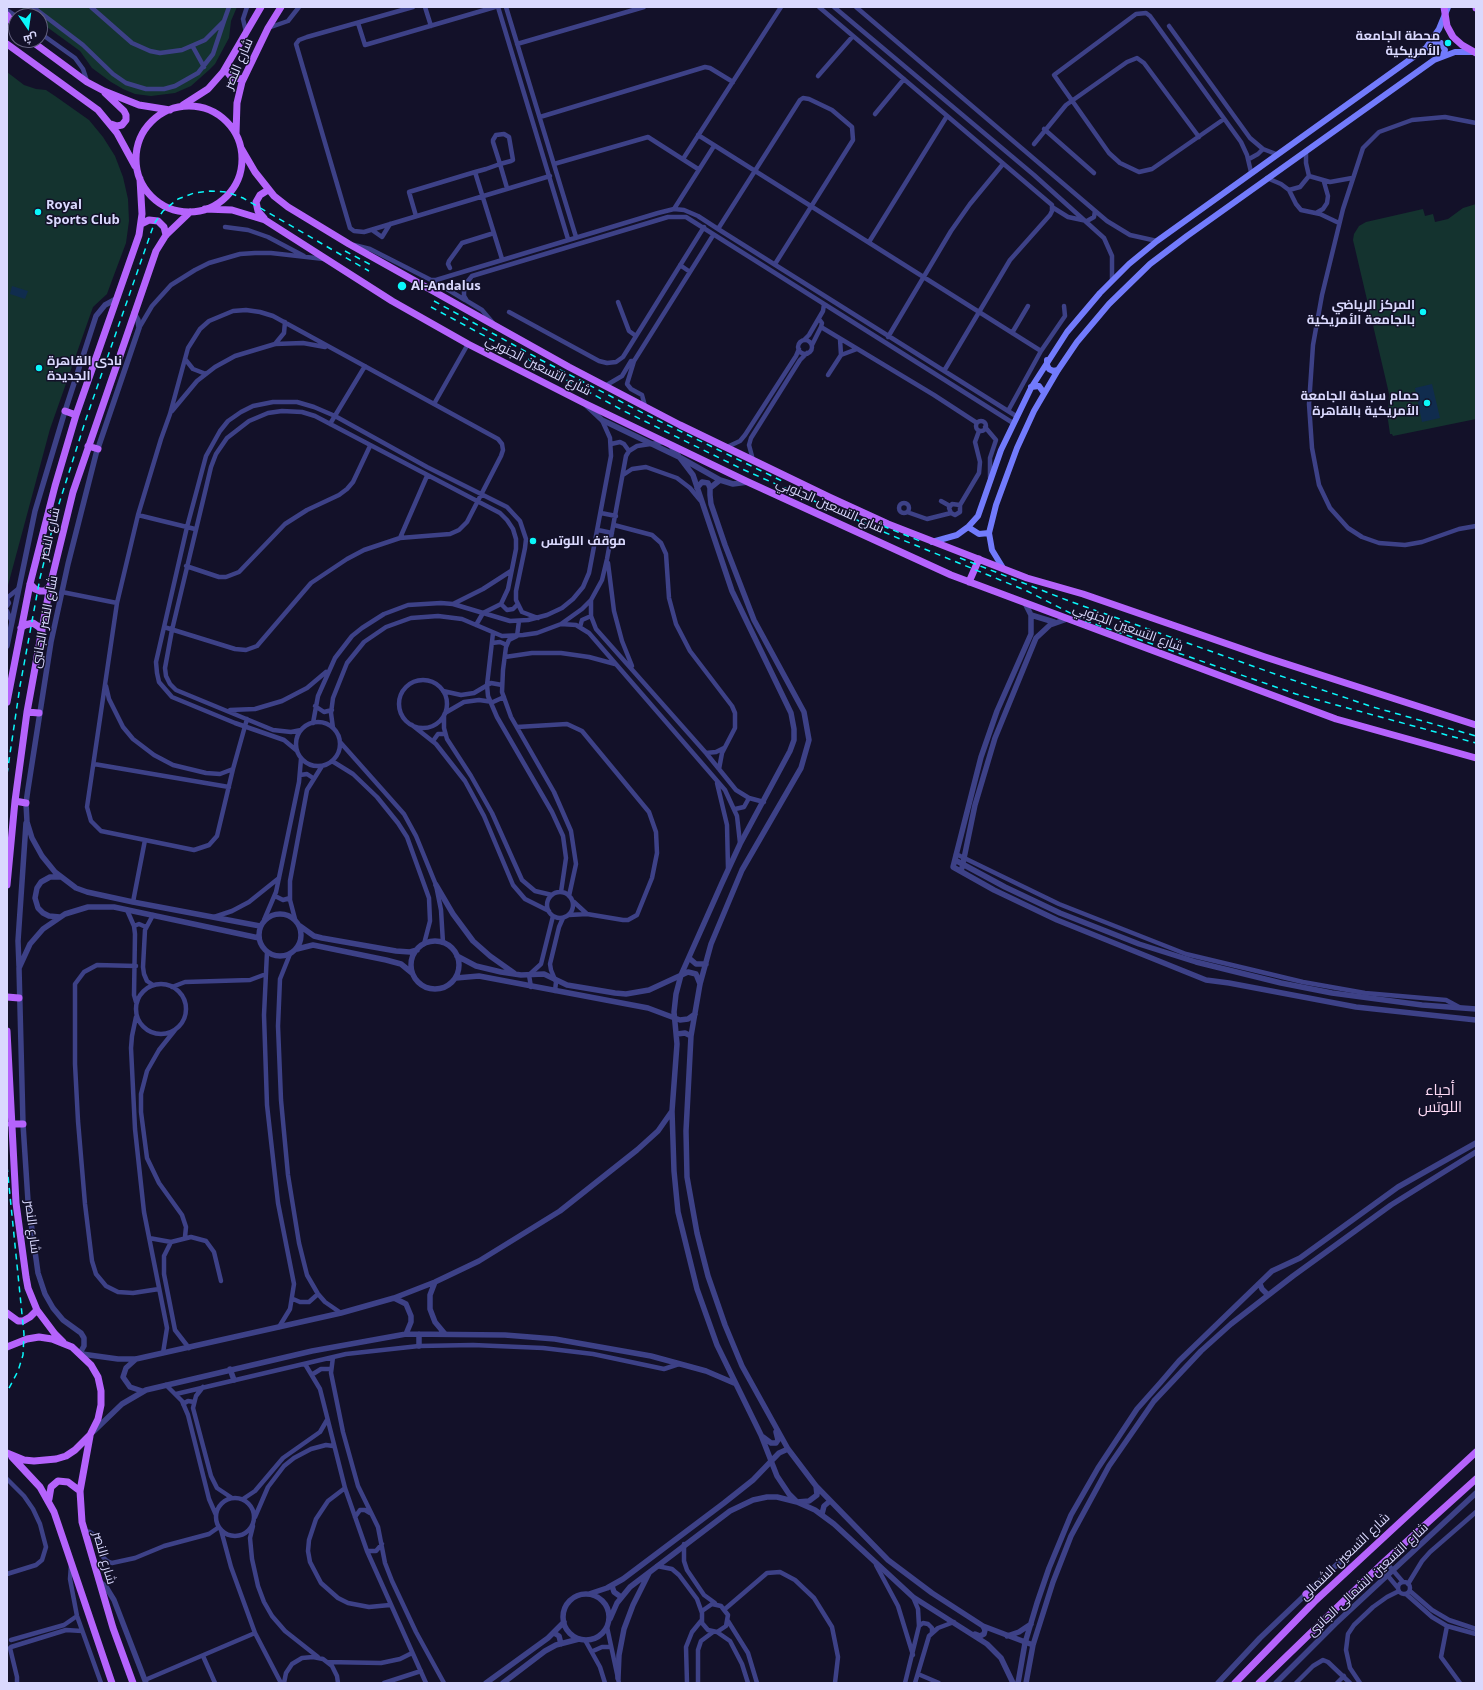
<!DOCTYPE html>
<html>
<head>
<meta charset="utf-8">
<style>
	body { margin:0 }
	#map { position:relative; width:1483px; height:1690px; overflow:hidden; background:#131129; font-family:"Open Sans",Cairo,sans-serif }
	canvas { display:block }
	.frame { position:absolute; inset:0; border:8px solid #dad9fe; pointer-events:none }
	.north { position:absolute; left:8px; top:8px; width:40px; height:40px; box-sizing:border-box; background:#131129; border:1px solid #63617e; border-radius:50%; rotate:167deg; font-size:11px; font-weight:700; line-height:16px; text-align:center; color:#dad9fe }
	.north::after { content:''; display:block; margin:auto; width:14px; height:18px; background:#0af7fa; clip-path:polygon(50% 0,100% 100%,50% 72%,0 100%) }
</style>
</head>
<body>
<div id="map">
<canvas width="1483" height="1690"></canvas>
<div class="frame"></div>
<div class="north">ش</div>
</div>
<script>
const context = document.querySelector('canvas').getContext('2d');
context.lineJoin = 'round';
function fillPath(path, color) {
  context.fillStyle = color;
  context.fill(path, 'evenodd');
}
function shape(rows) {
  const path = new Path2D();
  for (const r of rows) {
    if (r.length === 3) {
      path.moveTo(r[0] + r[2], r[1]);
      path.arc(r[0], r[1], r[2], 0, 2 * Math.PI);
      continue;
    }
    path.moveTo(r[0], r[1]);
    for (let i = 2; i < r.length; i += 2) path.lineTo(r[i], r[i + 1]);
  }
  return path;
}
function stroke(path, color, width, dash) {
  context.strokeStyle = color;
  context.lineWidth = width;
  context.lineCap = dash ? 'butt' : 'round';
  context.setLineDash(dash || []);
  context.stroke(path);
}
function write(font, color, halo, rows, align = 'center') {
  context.font = font + ' "Open Sans",Cairo,sans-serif';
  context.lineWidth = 3;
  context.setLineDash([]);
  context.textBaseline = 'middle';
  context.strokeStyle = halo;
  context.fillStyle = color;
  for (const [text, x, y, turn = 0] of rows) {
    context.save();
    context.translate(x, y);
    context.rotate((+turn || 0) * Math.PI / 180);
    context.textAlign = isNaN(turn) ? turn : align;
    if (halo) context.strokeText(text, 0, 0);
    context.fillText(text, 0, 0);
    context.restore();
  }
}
const green = shape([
	[20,7,237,7,231,21,229,38,215,64,209,70,191,86,175,93,151,96,135,94,123,89,111,82,92,68,80,51,40,22,40,16,32,16],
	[7,72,24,85,36,89,46,90,55,96,89,120,103,137,115,156,123,177,128,199,129,221,126,243,111,283,107,294,93,307,50,429,7,589],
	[1476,204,1476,419,1393,436,1392,434,1390,434,1388,420,1389,394,1387,385,1353,240,1354,234,1359,226,1366,222,1423,209,1425,216,1433,214,1435,222,1448,219,1463,208]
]);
const water = shape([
	[12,286,28,291,25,299,10,294],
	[1432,384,1440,418,1422,422,1415,388]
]);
const minor = shape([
	[33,7,83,45,113,74,126,83,146,89,164,89,175,86,198,73,213,54,224,21],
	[91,7,132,43,150,51,160,53,182,50,205,40,224,21,229,7],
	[413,7,307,37,299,40,296,44,350,228,354,231,364,232,550,176],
	[425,7,431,26],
	[498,7,568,239],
	[506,7,576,237],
	[819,7,1052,205,1052,211,1050,215,1010,260,944,371],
	[834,7,1034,175,1104,238,1112,256,1112,280],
	[856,7,1107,221,1130,235,1157,241],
	[7,10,16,16],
	[358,23,365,45,495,7],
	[1169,26,1250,138,1263,149,1276,154],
	[268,28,288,21,299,7],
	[246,32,243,19,247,7],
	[40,33,75,58,83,69,87,81],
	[517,44,644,7],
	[193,47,204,67],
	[818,76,853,36],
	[875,114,904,79],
	[540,117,705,67,710,68,733,82],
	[1224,119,1152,169,1139,172,1120,163,1109,153,1054,75,1136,14,1146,13,1150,16,1241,142,1247,155,1251,172],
	[1476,123,1445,117,1412,120,1379,132,1363,148,1343,209,1322,295,1313,345,1309,404,1312,448,1319,485,1330,508,1348,528,1362,537,1379,543,1405,545,1422,542,1459,529,1476,526],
	[1044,129,1094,173],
	[698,135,1041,351],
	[1034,144,1066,105,1127,62,1137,58,1144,63,1199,137],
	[1306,151,1306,163,1309,176,1330,182,1352,178],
	[683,159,781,7],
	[1249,159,1258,154,1263,149],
	[554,164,648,137,698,169],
	[475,172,502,259],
	[1267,178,1281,184,1289,190,1296,204,1301,210,1320,214,1339,223],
	[1289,190,1300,187,1309,176],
	[1052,207,1068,217,1087,221,1094,217,1095,211],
	[674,209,714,146],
	[1316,213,1323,209,1327,203,1328,196,1324,182],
	[416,216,409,192,475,172,486,169,500,164,511,161,513,160,509,137,504,134,496,135,493,140,493,142,500,164,507,188],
	[225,227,248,230,268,237,304,256],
	[718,229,800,100,803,98,809,99,832,110,852,127,853,140,775,264],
	[372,230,382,237,390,224],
	[869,242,947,116],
	[354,245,370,249,431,280,436,280,658,213,674,209,684,210,698,216,718,229,1016,416],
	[680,265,690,272],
	[450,268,448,264,449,261,462,243,494,233],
	[432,280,465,300],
	[618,302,629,331,636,336],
	[509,312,599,361,607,363,616,362,623,357,704,227],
	[493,323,482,310,467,301,464,296,464,286,472,276,668,217,686,217,1013,423],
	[821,327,934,395,977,423],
	[139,328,152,306,171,285,195,270,209,263,240,254,255,253,271,253,324,259],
	[1012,333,1028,306],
	[888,337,951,231,970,204,1003,164],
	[804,340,809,335,823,311,824,304],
	[805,347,7],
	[275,344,284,333,285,322],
	[812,345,821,327,822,323,819,319],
	[841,355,857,349],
	[185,359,193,369,206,374],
	[634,361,712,237],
	[828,375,841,355,840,339],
	[605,386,622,376,631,361,634,361,627,384,631,389,642,395,645,406],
	[434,404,468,344],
	[172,411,197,381,215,367,235,356,275,344,303,343,325,347],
	[1008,411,1041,351,1065,316,1064,306],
	[981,426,5],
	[330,424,365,366],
	[985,427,996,440,990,458,990,478],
	[611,444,620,442,624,444,629,451],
	[727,447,740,441,745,435,796,356,799,349],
	[753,460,749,445,751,438,800,360,807,353],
	[623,475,632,469,646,467,677,478,690,488,700,500],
	[941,501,950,506],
	[904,508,5],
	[960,505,952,504,949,508,951,513,955,515,960,512,960,505,979,473,980,462,975,442,979,431],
	[907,512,927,519,951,513],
	[601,513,616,516],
	[138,515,195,529],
	[614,525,652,535,661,543,666,554,669,598,676,624,690,651,732,706,735,713,735,728,722,753,719,769],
	[598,530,612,533],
	[400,538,427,476],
	[608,563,614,611,622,641,632,666],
	[186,566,219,577,226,577,239,572,285,524,307,510,339,495,347,489,353,482,370,446],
	[62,592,117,603],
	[7,598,18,589],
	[7,599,9,603,7,606],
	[591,600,591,616,596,629,706,753,736,790,749,798,764,802],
	[453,604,483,589,511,571],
	[501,604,507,610,513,609,517,605],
	[7,611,12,622],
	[519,621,517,636,509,640,506,647,503,670,502,692,511,717,554,792,571,831,576,864,569,896],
	[561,624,576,625,589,633,725,790,737,816,740,843],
	[164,627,235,649,246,650,257,646,311,583,347,559,364,550,400,538,450,534,459,530,467,522,501,456,503,450,502,444,498,439,273,316,260,312,246,310,233,311,209,321,200,329,188,348,170,414,161,439,138,515,117,603,87,807,91,821,101,831,194,850,209,845,217,836,233,769,247,719],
	[580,627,582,620,591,616],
	[493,633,487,685,488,696,497,717,552,812,563,836,566,858,561,892],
	[492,643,500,642,507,645],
	[505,657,532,653,561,653,589,657,615,664],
	[423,704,24],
	[106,686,109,699,123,727,133,739,154,755,173,765,206,773,220,774,233,769],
	[443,691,461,695,474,693,491,683,502,685],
	[315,706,324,712,332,710],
	[230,710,255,709,282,701,307,688,326,672],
	[445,713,464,702,479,700,493,702,504,697],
	[444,715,444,728,447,739,471,776,492,813,522,880,535,891,552,895],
	[318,744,22],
	[313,723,318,696,335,658,352,636,362,628,384,614,408,605,441,603,453,604,510,621,528,620,547,615,562,608,573,599,583,587,589,573,611,456,610,438,602,420],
	[412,725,436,744,465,781,484,816,513,885,525,899,549,911],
	[517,727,567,724,582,731,649,812,656,832,657,853,652,878,637,915,628,920,623,920,587,914,569,915],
	[333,728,331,713,333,698,347,663,364,642,386,627,411,618,438,616,462,619,502,636,523,635,537,633,561,624,582,609,591,600,602,580,607,559,626,456,629,451,637,446,664,442],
	[301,730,291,732,273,730,176,690,170,684,166,676,165,668,172,630,211,467,216,454,227,438,249,421,268,413,282,411,302,412,315,416,500,513,507,520,513,529,516,539,516,549,508,589,501,604,483,613,476,625],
	[433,741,438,734,445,734],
	[340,742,404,814,416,836,436,885,441,910,443,943],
	[296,750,284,740,235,723,172,697,159,682,157,673,156,662,187,527,206,456,220,431,228,421,241,412,253,406,273,402,297,402,314,407,335,416,427,467,507,507,520,521,526,539,525,548,516,591,516,600,522,612,538,618],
	[706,753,716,752,724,748],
	[332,761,353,774,377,797,398,823,407,837,429,898,430,921,424,944],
	[94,764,229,787],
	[300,775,307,774,313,778],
	[717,783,727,825,728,868],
	[735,809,744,807,749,798],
	[956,854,1059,904,1186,954,1303,982,1365,993,1446,1000,1459,1007],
	[560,905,13],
	[275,896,283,900,290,898],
	[133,902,145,840],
	[574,902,587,914],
	[127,910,134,926,135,934,134,995,136,1002],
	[214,917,232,911,249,902,279,878],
	[295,919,290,900,290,881,307,790,322,766],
	[264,920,276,892,299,782,301,759],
	[134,926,139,924,146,927],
	[267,952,264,1015,267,1105,278,1203,294,1284,290,1309,279,1327],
	[290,954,280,979,278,1026,281,1100,288,1175,299,1243,307,1275,318,1294,325,1302,341,1313],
	[136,966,97,965,84,972,75,984,75,1064,78,1121,85,1204,92,1261,96,1274,106,1286,118,1292,133,1293,159,1289],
	[161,1009,25],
	[153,985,147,981,144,974,143,967,145,930,153,915],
	[172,987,185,982,250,980,266,974],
	[531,987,529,975,541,964,553,916],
	[555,991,556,982,551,970,550,964,559,927,563,918],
	[136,1017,132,1036,131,1048,135,1129,144,1212,167,1328,163,1353],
	[175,1030,159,1050,147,1071,141,1094,141,1112,147,1158,159,1183,182,1215,186,1227,185,1237],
	[149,1238,171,1242,191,1237,206,1241,214,1252,221,1281],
	[171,1242,164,1256,164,1274,175,1330,189,1348],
	[293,1299,300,1302,309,1302,318,1294],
	[333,1357,331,1373,343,1432,358,1486,378,1527,385,1563,392,1581,416,1632,444,1683],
	[305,1364,320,1389,345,1488,367,1551,426,1683],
	[313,1374,321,1369,331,1369],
	[166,1385,182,1401,188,1415,209,1499,216,1515],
	[203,1387,196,1396,193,1408,211,1476,217,1488,232,1498],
	[176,1394,346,1354,419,1346,473,1345,543,1348,593,1354,664,1369,679,1364],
	[183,1404,188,1401,194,1402],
	[7,1479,24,1496,33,1509,40,1524,46,1547,42,1560,36,1565,7,1574],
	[345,1488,328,1501,316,1519,309,1540,308,1551,310,1562,321,1583,338,1598,348,1603,369,1607,390,1605],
	[235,1517,19],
	[243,1499,255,1491,283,1458,320,1432,327,1420],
	[255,1517,268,1487,284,1466,294,1458,311,1449,326,1445,333,1446],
	[355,1517,360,1510,365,1510,370,1513],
	[253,1526,250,1538,252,1559,258,1586,264,1602,272,1616,285,1631,318,1657],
	[221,1530,231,1567,255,1633,281,1683],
	[84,1531,90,1532,96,1536,103,1557,107,1561,112,1563,135,1558,164,1546,209,1534,219,1527],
	[684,1544,684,1561,687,1570,704,1595,715,1603],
	[367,1551,376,1551,382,1544],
	[1385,1561,1403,1582],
	[71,1565,70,1579,77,1616,101,1683],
	[876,1565,898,1606,913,1655],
	[657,1566,672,1569,679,1575,697,1599,702,1613],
	[1388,1576,1398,1588],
	[1404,1588,6],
	[1408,1584,1422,1561,1430,1552,1476,1512],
	[1410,1591,1432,1610,1449,1620,1476,1629],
	[1406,1594,1432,1617,1447,1626,1476,1634],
	[725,1609,767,1573,780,1572,795,1580,814,1598,832,1627,838,1657,835,1683],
	[728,1621,748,1653,757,1683],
	[919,1626,923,1623,928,1624,932,1628,932,1633],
	[1447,1626,1441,1657,1460,1683],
	[607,1627,619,1683],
	[717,1632,726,1626,728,1615,721,1606,712,1604,702,1611,702,1623,708,1630,717,1632,730,1641,742,1664,748,1683],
	[11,1640,64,1625,77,1616],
	[585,1640,600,1667,605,1683],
	[11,1647,66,1630,82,1631],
	[10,1648,17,1677,17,1683],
	[593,1651,602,1647,611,1647],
	[203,1656,215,1683],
	[327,1662,381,1663,400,1659,412,1653],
	[918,1674,939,1683],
	[145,1680,255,1633],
	[284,1683,286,1673,292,1664,302,1658,313,1657,323,1659,332,1666,337,1676,338,1683],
	[384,1683,421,1671],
	[687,1683,686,1647,692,1632,701,1621],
	[698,1683,698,1650,701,1641,713,1632],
	[905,1683,919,1626,918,1609,913,1597],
	[915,1683,929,1636,938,1628,954,1622],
	[1296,1683,1313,1666,1323,1660,1328,1662,1350,1683],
	[1337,1683,1344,1676],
	[1360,1683,1350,1668,1346,1650,1348,1634,1354,1625,1373,1607,1387,1597,1399,1591]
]);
const tertiary = shape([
	[134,313,138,320,139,328,96,454,68,564,51,642,28,789,26,803,27,822,32,838,42,856,55,872,76,888,87,892,133,902,260,926],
	[586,405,602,420,681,458,720,480,733,484,748,482],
	[671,446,693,475,732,591,791,713,794,729,794,740,790,751,740,844,722,883,681,975,676,994,674,1012,677,1044,672,1111,674,1171,678,1212,697,1289,717,1345,761,1435,777,1476,789,1494,797,1502,815,1510,834,1524,913,1597,987,1644,1001,1658,1013,1683],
	[720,480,710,488,710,495,711,504,725,545,754,620,804,712,809,740,801,768,742,870,711,944,700,984,691,1036,686,1131,687,1177,697,1233,708,1276,725,1325,742,1366,788,1449,816,1486,888,1560,932,1593,983,1626,1033,1645],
	[697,488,702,482,708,483,710,488],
	[1025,603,1031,615,1031,634,997,711,981,757,953,867,994,890,1057,920,1206,980,1229,983,1356,1007,1476,1020],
	[1031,615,1054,622],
	[7,646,35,511,65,411,96,316,105,305,116,299],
	[955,860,1005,887,1060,913,1139,944,1196,962,1281,983,1332,993,1422,1005,1476,1009],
	[962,868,975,805,995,738,1036,638,1050,625,1067,619],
	[436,885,453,914,473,941,490,956,514,973],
	[280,935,21],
	[60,917,49,916,43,913,38,908,35,898,37,888,41,882,50,877,60,877],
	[300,926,314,936,322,938,396,951,410,952,417,950],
	[435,965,24],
	[297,949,313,945,386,960,401,964,412,973],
	[457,956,476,966,501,972,521,975,544,974,567,985,615,993,626,994,649,990,688,972,696,974,700,984],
	[689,958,696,964,706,964],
	[19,966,18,941,26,823],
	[456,978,479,976,648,1008,680,1020,688,1019,695,1014],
	[677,1034,685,1033,691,1036],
	[435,1282,430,1295,430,1309,435,1322,445,1334],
	[1260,1284,1262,1289,1268,1295],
	[394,1298,406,1304,411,1316,411,1322,406,1334],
	[419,1346,419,1334],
	[80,1353,84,1346,84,1338,81,1333,63,1320,53,1308,45,1294,38,1273,28,1201,23,1124,19,968,30,944,43,929,65,914,88,907,114,907,259,938],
	[82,1354,118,1359,136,1359,341,1313,394,1298,435,1282,479,1261,560,1211,637,1150,658,1131,672,1111],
	[136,1359,126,1368,123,1377,130,1387,142,1391],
	[230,1369,234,1380],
	[94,1431,122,1404,146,1390,312,1351,406,1334,505,1335,555,1339,651,1356,706,1371,734,1383],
	[763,1437,771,1443,776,1443,778,1440,776,1432],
	[822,1514,824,1506,830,1501],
	[99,1581,106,1587,114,1600,146,1683],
	[612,1586,614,1592,621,1597],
	[586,1617,23],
	[589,1594,607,1588,623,1579,724,1503,753,1480,779,1453,788,1449],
	[610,1619,617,1603,630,1587,730,1511,753,1500,767,1497,777,1497,797,1502,809,1501,817,1495,816,1486],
	[554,1633,559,1636,561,1644],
	[975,1634,980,1636,984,1634,985,1630,983,1626],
	[1007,1636,1019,1632,1031,1624],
	[618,1678,619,1655,624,1629,633,1605,649,1573],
	[486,1683,548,1638,564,1622],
	[503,1683,545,1651,556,1645,579,1639],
	[1018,1683,1025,1643,1037,1603,1049,1568,1071,1515,1098,1468,1137,1409,1161,1382,1179,1361,1272,1271,1300,1258,1398,1187,1476,1143],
	[1026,1683,1033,1645,1053,1582,1071,1536,1109,1466,1154,1401,1201,1351,1231,1324,1293,1276,1391,1205,1476,1152],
	[1218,1683,1260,1638,1348,1554],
	[1276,1683,1335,1624,1476,1493]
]);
const secondary = shape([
	[1431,44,1436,42,1441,43,1445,50,1443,55],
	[1047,360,1047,365,1049,369,1053,371,1058,370],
	[1031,387,1039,386,1044,393],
	[968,527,979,534,989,533],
	[932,542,957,535,968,527,978,516,1001,450,1031,388,1067,332,1100,293,1129,264,1157,241,1426,48,1439,29,1448,7],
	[1003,568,992,550,989,533,996,505,1017,448,1034,411,1058,370,1077,342,1109,304,1150,264,1187,236,1434,60,1455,52,1474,52]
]);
const primary = shape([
	[1444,7,1447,26,1453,37,1462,45,1476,53],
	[1476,7,1476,8],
	[7,15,16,28],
	[30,40,87,82,104,91,139,105,170,110],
	[7,44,98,110,117,133,135,166],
	[225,69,232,78,243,79],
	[105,93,124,111,126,115,126,120,122,125,117,126,111,124],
	[183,105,208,89,223,72,261,7],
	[189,159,53],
	[236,134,237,103,242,82,268,28,281,7],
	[241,148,255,172,274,196,288,207,349,244,569,367,680,425,829,497,888,524,1027,578,1083,594,1265,657,1476,725],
	[205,209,232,210,265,220,392,301,468,344,584,403,748,482,951,575,1336,719,1476,758],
	[264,218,258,211,256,202,260,195,268,190],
	[141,224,149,220,158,221,164,227,166,235],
	[65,411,76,415],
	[88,446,98,449],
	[969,582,979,559],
	[30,584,35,589,40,591,45,591,50,586],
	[21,628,25,625,33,623,39,627,42,632],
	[7,702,30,584,55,486,76,415,139,235,142,214,140,179],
	[27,712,39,713],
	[15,801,26,803],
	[7,885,15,801,27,712,50,586,73,492,156,251,166,235,190,212],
	[7,997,19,998],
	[7,1031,16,1203,26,1277,28,1288,37,1310,55,1334,63,1342],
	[11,1124,23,1124],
	[7,1313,18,1321,23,1321,30,1317,37,1310],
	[7,1347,27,1339,39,1337,52,1339,72,1347,91,1365,98,1377,101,1391,101,1405,98,1419,90,1435,75,1450,66,1456,56,1459,34,1461,24,1460,7,1453],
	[90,1436,80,1491,82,1522,113,1628,133,1683],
	[12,1457,40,1487,54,1512,112,1683],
	[49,1499,51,1487,58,1481,68,1482,80,1491],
	[1306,1594,1314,1602],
	[1235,1683,1314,1602,1476,1452],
	[1259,1683,1385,1561,1476,1479]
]);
const rail = shape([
	[345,251,373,266],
	[434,301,541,360,643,413,784,482],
	[431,307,624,411,742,469,893,536,1027,591,1086,621,1296,694,1476,743],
	[883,526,920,541],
	[960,558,1069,601,1275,674,1373,707,1476,736],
	[7,774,20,686,40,578,57,510,86,419,154,224,163,211,178,199,194,193,210,191,227,192,243,198,369,271],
	[7,1166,24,1334,23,1355,18,1371,7,1392]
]);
const markers = [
	[1448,43,4,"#0af7fa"],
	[38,212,4,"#0af7fa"],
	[402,286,5,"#0af7fa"],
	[1423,312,4,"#0af7fa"],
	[39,368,4,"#0af7fa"],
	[1427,403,4,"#0af7fa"],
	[533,541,4,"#0af7fa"]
];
const poiNames = [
	["محطة الجامعة",1440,36,"right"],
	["الأمريكية",1440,51,"right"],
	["Royal",46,205],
	["Sports Club",46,220],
	["Al-Andalus",411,286],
	["المركز الرياضي",1415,305,"right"],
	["بالجامعة الأمريكية",1415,320,"right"],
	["نادى القاهرة",47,361],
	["الجديدة",47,376],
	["حمام سباحة الجامعة",1419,396,"right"],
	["الأمريكية بالقاهرة",1419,411,"right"],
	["موقف اللوتس",541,541]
];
const streetNames = [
	["شارع النصر",239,64,-67],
	["شارع التسعين الجنوبي",538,366,27],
	["شارع التسعين الجنوبي",830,506,24],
	["شارع النصر",50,534,-77],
	["شارع النصر الجانبى",45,622,-79],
	["شارع التسعين الجنوبي",1128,628,20],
	["شارع النصر",32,1227,83],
	["شارع التسعين الشمالى",1345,1557,-44],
	["شارع النصر",104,1558,74],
	["شارع التسعين الشمالى الجانبى",1368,1580,-43]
];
const quarterNames = [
	["أحياء",1440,1091],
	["اللوتس",1440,1108]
];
fillPath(green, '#14332f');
fillPath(water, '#102c4e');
stroke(minor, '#3d4187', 4.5);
stroke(tertiary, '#3d4187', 5.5);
stroke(secondary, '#727bfc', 6);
stroke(primary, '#b563fc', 7);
stroke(rail, '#0af7fa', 1.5, [6, 5]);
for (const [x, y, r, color] of markers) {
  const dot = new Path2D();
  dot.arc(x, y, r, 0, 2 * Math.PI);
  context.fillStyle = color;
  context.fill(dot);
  stroke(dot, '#131129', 1.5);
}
write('bold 13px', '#dad9fe', '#131129', poiNames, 'left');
write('13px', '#dad9fe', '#131129', streetNames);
write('15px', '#fedbf5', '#131129', quarterNames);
</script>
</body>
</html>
